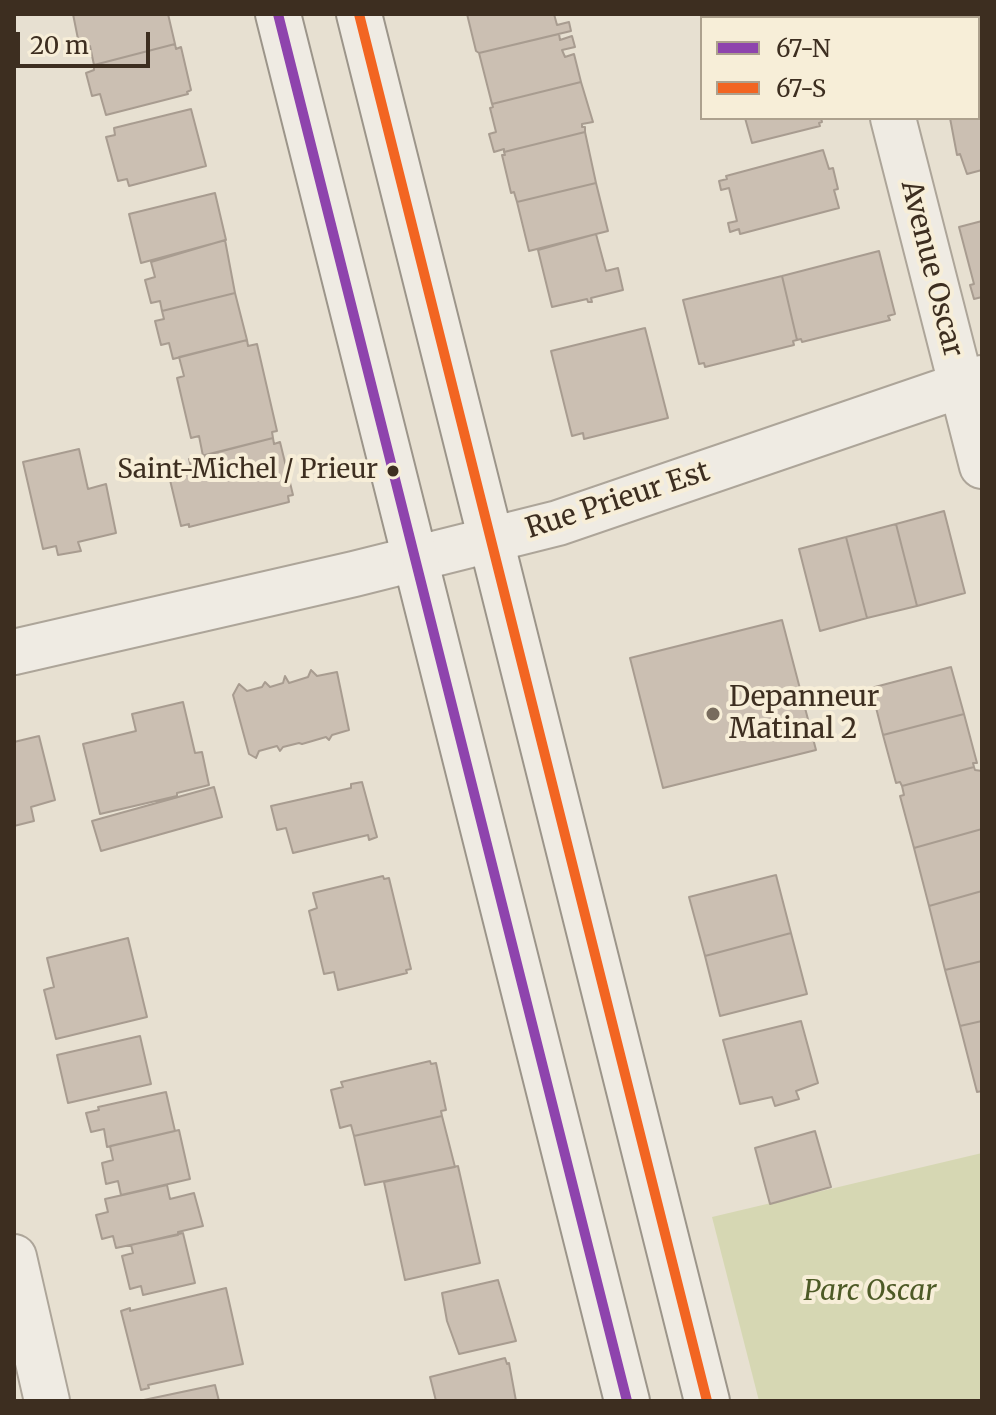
<!DOCTYPE html>
<html>
<head>
<meta charset="utf-8">
<style>
	body { margin:0 }
	#map { position:relative; width:996px; height:1415px; overflow:hidden; background:#e7e0d1; font-family:Merriweather,serif }
	canvas { display:block }
	.frame { position:absolute; inset:0; border:16px solid #3d2e20; pointer-events:none }
	.legend { position:absolute; left:700px; top:16px; width:280px; height:104px; box-sizing:border-box; background:#f7eed8; border:2px solid #ada18e; margin:0; padding:10px 14px; list-style:none; font-size:24px; color:#3d2e20 }
	.legend li { display:flex; align-items:center; gap:16px; height:40px }
	.legend b { width:40px; border:2px solid #ada18e }
	.scale { position:absolute; left:16px; top:32px; width:134px; height:36px; box-sizing:border-box; border:4px solid #3d2e20; border-top:0; padding-left:10px; font-size:24px; line-height:28px; white-space:nowrap; color:#3d2e20; -webkit-text-stroke:6px #f7eed8; paint-order:stroke }
</style>
</head>
<body>
<div id="map">
<canvas width="996" height="1415"></canvas>
<div class="frame"></div>
<ul class="legend">
<li><b style="height:10px;background:#8e44ad"></b>67-N</li>
<li><b style="height:10px;background:#f26522"></b>67-S</li>
</ul>
<div class="scale">20 m</div>
</div>
<script>
const context = document.querySelector('canvas').getContext('2d');
context.lineJoin = 'round';
function fillPath(path, color) {
  context.fillStyle = color;
  context.fill(path, 'evenodd');
}
function shape(rows) {
  const path = new Path2D();
  for (const r of rows) {
    path.moveTo(r[0], r[1]);
    for (let i = 2; i < r.length; i += 2) path.lineTo(r[i], r[i + 1]);
  }
  return path;
}
function stroke(path, color, width, dash) {
  context.strokeStyle = color;
  context.lineWidth = width;
  context.lineCap = dash ? 'butt' : 'round';
  context.setLineDash(dash || []);
  context.stroke(path);
}
function write(font, color, halo, rows, align = 'center') {
  context.font = font + ' Merriweather,serif';
  context.lineWidth = 8;
  context.setLineDash([]);
  context.textBaseline = 'middle';
  context.strokeStyle = halo;
  context.fillStyle = color;
  for (const [text, x, y, turn = 0] of rows) {
    context.save();
    context.translate(x, y);
    context.rotate((+turn || 0) * Math.PI / 180);
    context.textAlign = isNaN(turn) ? turn : align;
    if (halo) context.strokeText(text, 0, 0);
    context.fillText(text, 0, 0);
    context.restore();
  }
}
const green = shape([
	[982,1153,982,1401,759,1401,712,1217]
]);
const building = shape([
	[73,14,168,14,175,44,94,65,90,46,80,49,73,14],
	[467,14,554,14,557,25,569,22,571,31,479,53,476,51,467,14],
	[719,14,764,14,748,18,720,18,719,14],
	[764,14,796,14,797,18,748,18,764,14],
	[925,14,982,14,982,18,926,18,925,14],
	[982,18,982,85,978,86,978,19,982,18],
	[559,34,560,40,572,36,575,47,562,50,565,57,574,54,581,82,492,104,479,53,559,34],
	[175,44,176,49,181,47,191,90,187,92,188,94,106,115,100,94,92,96,86,73,94,70,94,65,175,44],
	[581,82,593,122,582,124,582,127,585,127,585,132,504,152,504,149,494,152,489,134,496,132,490,108,493,107,492,104,581,82],
	[982,107,982,170,967,174,960,154,957,155,950,118,978,118,978,108,982,107],
	[191,109,206,166,129,186,127,179,118,181,106,137,115,135,114,128,191,109],
	[745,118,821,118,822,122,819,123,820,126,752,143,745,118],
	[585,132,596,183,517,202,514,192,511,193,502,155,505,155,504,152,585,132],
	[823,150,829,169,833,168,838,189,834,190,839,208,740,234,739,229,730,232,728,223,737,221,729,188,721,190,719,181,727,179,726,176,823,150],
	[596,183,608,231,529,251,517,202,596,183],
	[215,193,226,240,141,263,129,214,215,193],
	[982,221,982,297,974,299,970,285,974,284,959,227,982,221],
	[596,234,606,271,618,268,623,290,591,298,592,302,588,302,587,299,552,307,538,250,596,234],
	[225,240,235,293,162,311,160,301,151,303,145,280,155,277,151,262,225,240],
	[879,251,895,314,888,316,890,320,802,342,801,339,797,340,782,276,879,251],
	[782,276,797,340,793,341,794,345,705,367,704,363,699,364,683,300,782,276],
	[235,293,247,340,173,359,169,343,161,345,155,321,164,319,162,311,235,293],
	[645,328,668,418,584,439,583,433,572,436,551,351,645,328],
	[247,340,248,346,257,344,277,431,272,432,273,438,203,456,199,436,191,438,177,378,184,376,179,357,247,340],
	[273,438,274,444,280,442,293,495,288,496,289,502,189,527,189,524,181,526,170,480,192,472,189,459,273,438],
	[79,449,88,489,106,484,116,533,78,542,81,551,58,555,56,546,43,549,23,462,79,449],
	[944,511,965,593,917,606,896,524,944,511],
	[896,524,917,606,867,618,846,537,896,524],
	[846,537,867,618,820,631,799,549,846,537],
	[782,620,816,750,663,788,630,658,782,620],
	[951,667,964,714,883,735,871,688,951,667],
	[311,670,317,676,337,672,349,730,332,735,329,740,326,737,302,744,299,743,283,747,280,751,277,746,259,751,256,758,249,754,233,695,239,684,247,691,262,687,265,682,270,687,283,683,285,676,289,683,308,677,311,670],
	[183,702,195,753,202,752,209,785,177,793,177,796,100,814,83,744,136,731,132,714,183,702],
	[964,714,977,763,973,763,974,767,902,786,900,782,896,783,883,735,964,714],
	[39,736,55,800,31,807,34,821,14,826,14,742,39,736],
	[974,767,975,770,982,771,982,829,914,848,900,796,904,795,902,786,974,767],
	[362,782,377,837,369,840,368,835,293,853,286,828,277,830,271,806,351,788,351,784,362,782],
	[214,787,222,817,101,851,92,821,214,787],
	[982,829,982,891,929,906,914,848,982,829],
	[776,875,791,933,705,956,689,897,776,875],
	[383,876,384,879,389,878,411,969,406,970,407,973,338,990,334,972,324,974,309,911,317,908,313,893,383,876],
	[982,891,982,961,945,970,929,906,982,891],
	[791,933,807,994,720,1016,705,956,791,933],
	[128,938,147,1017,56,1039,44,990,54,987,47,958,128,938],
	[982,961,982,1021,960,1026,945,970,982,961],
	[801,1021,818,1083,796,1091,799,1099,775,1106,772,1097,740,1104,723,1040,801,1021],
	[982,1021,982,1091,977,1092,960,1026,982,1021],
	[140,1036,151,1084,68,1103,57,1055,140,1036],
	[430,1061,431,1064,436,1063,446,1110,441,1111,442,1116,354,1136,351,1125,340,1128,331,1090,343,1087,341,1082,430,1061],
	[166,1092,175,1131,107,1147,104,1129,91,1132,86,1113,99,1110,98,1107,166,1092],
	[442,1116,455,1167,365,1185,354,1136,442,1116],
	[179,1130,190,1179,121,1195,118,1181,106,1184,102,1163,113,1160,110,1146,179,1130],
	[815,1131,831,1187,770,1204,755,1148,815,1131],
	[458,1166,480,1263,405,1280,384,1182,458,1166],
	[167,1185,170,1199,194,1193,203,1226,178,1232,178,1235,116,1248,113,1236,102,1239,96,1215,108,1212,105,1199,167,1185],
	[183,1233,195,1283,143,1295,141,1286,130,1289,122,1256,133,1253,131,1245,183,1233],
	[498,1280,516,1341,459,1354,447,1321,442,1293,498,1280],
	[226,1288,243,1364,148,1385,149,1388,141,1390,121,1311,130,1308,130,1311,226,1288],
	[505,1358,507,1364,509,1363,516,1401,436,1401,430,1377,505,1358],
	[215,1385,219,1401,139,1401,215,1385]
]);
const minor = shape([
	[867,14,868,18],
	[893,118,982,466],
	[14,652,354,574,558,523,982,378],
	[14,1257,47,1401]
]);
const secondary = shape([
	[278,14,627,1401],
	[359,14,707,1401]
]);
const bus1 = shape([
	[278,14,627,1401]
]);
const bus2 = shape([
	[359,14,707,1401]
]);
const markers = [
	[393,471,7,"#3d2e20"],
	[713,714,8,"#786c5e"]
];
const busNames = [
	["Saint-Michel / Prieur",378,471]
];
const streetNames = [
	["Avenue Oscar",931,269,76],
	["Rue Prieur Est",618,501,-18]
];
const poiNames = [
	["Depanneur",729,698],
	["Matinal 2",729,730]
];
const parkNames = [
	["Parc Oscar",870,1292]
];
fillPath(green, '#d6d7b3');
fillPath(building, '#cbbfb2');
stroke(building, '#a89c90', 2);
stroke(minor, '#ada599', 48);
stroke(secondary, '#9c958a', 48);
stroke(minor, '#efebe3', 44);
stroke(secondary, '#efebe3', 44);
stroke(bus1, '#8e44ad', 10);
stroke(bus2, '#f26522', 10);
for (const [x, y, r, color] of markers) {
  const dot = new Path2D();
  dot.arc(x, y, r, 0, 2 * Math.PI);
  context.fillStyle = color;
  context.fill(dot);
  stroke(dot, '#f7eed8', 3);
}
write('26px', '#3d2e20', '#f7eed8', busNames, 'right');
write('28px', '#3d2e20', '#f7eed8', streetNames);
write('28px', '#3d2e20', '#f7eed8', poiNames, 'left');
write('italic 28px', '#4d5a26', '#f7eed8', parkNames);
</script>
</body>
</html>
